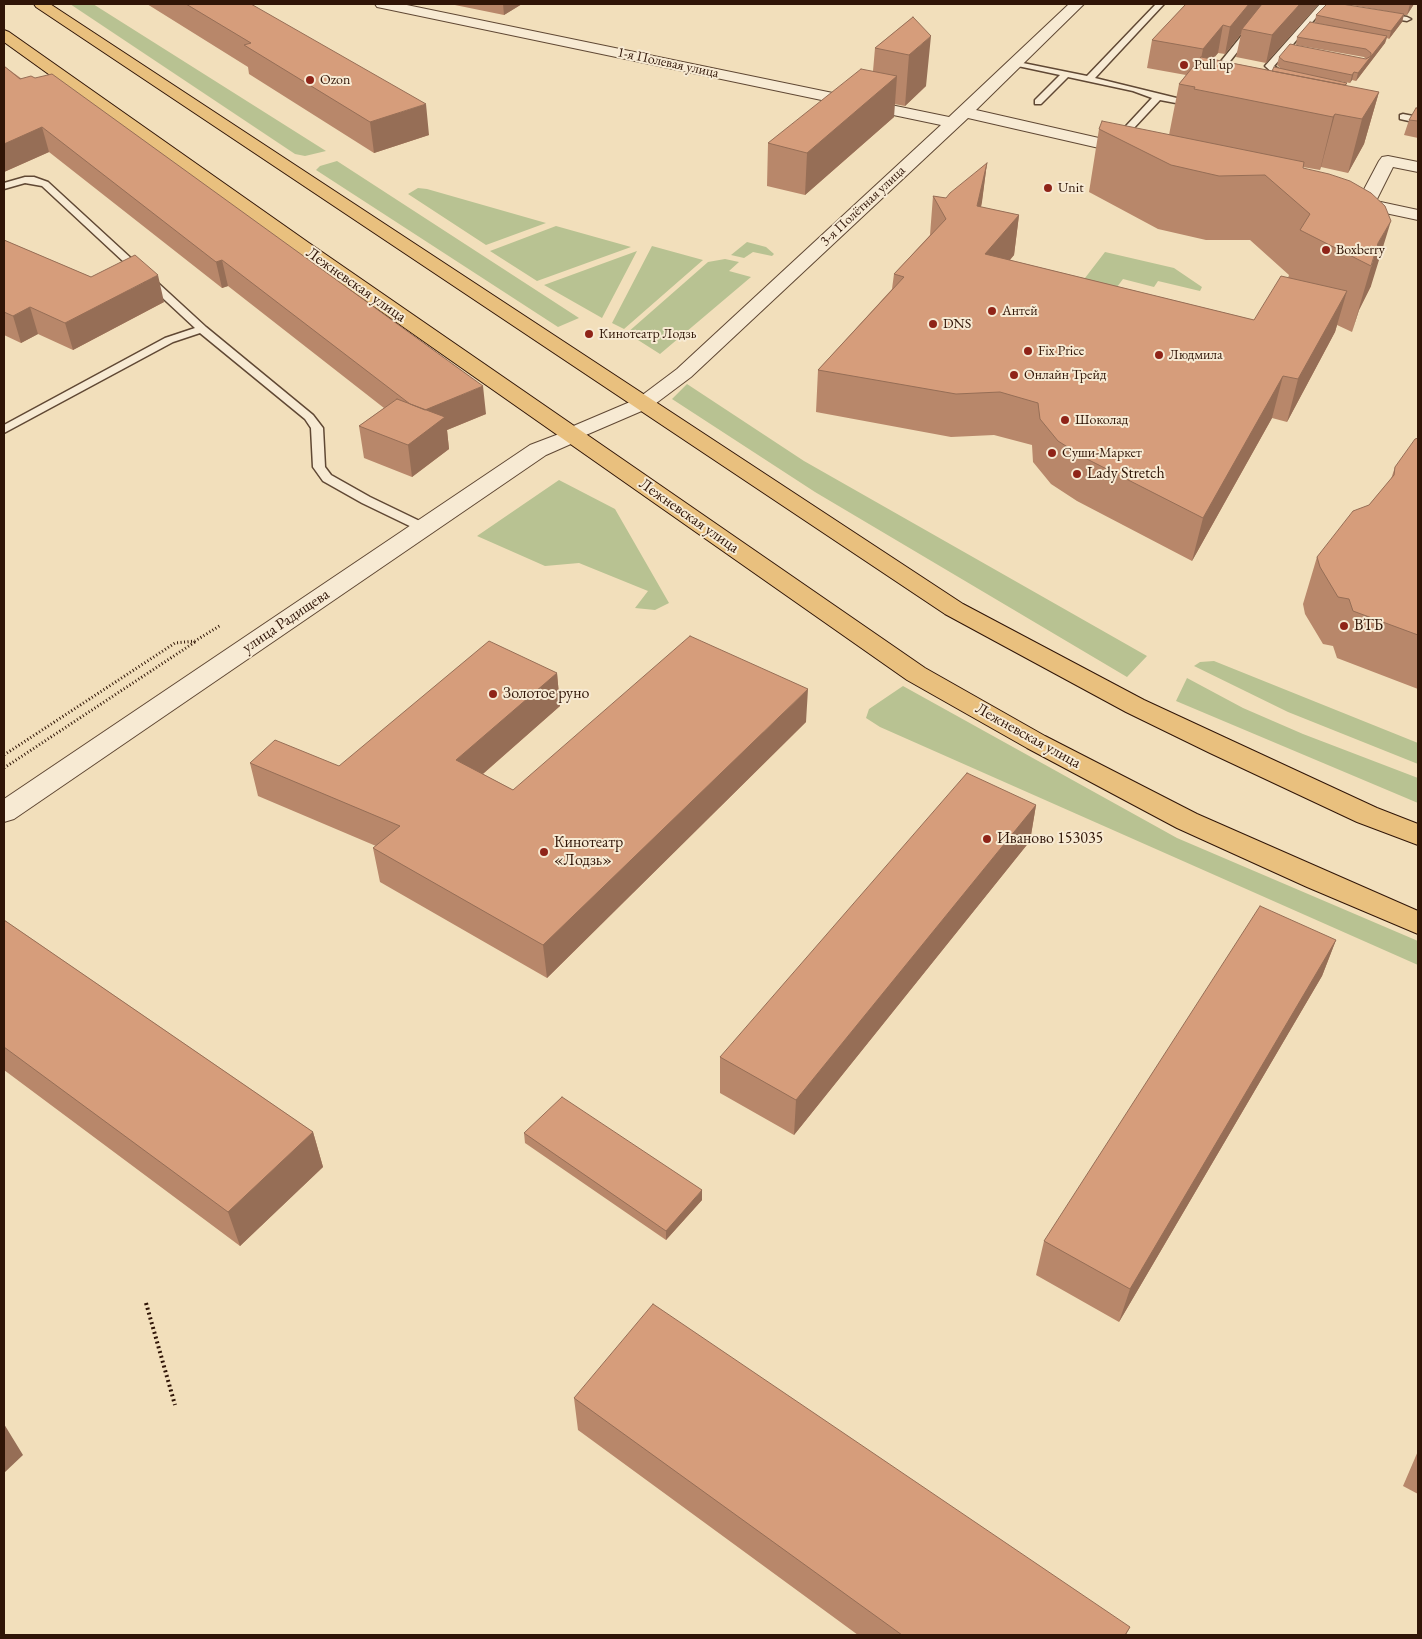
<!DOCTYPE html>
<html>
<head>
<meta charset="utf-8">
<style>
	body { margin:0 }
	#map { position:relative; width:1422px; height:1639px; overflow:hidden; background:#f2dfbb; font-family:"EB Garamond",serif }
	canvas { display:block }
	.frame { position:absolute; inset:0; border:5px solid #301507; pointer-events:none }
</style>
</head>
<body>
<div id="map">
<canvas width="1422" height="1639"></canvas>
<div class="frame"></div>
</div>
<script>
const context = document.querySelector('canvas').getContext('2d');
context.lineJoin = 'round';
function fillPath(path, color) {
  context.fillStyle = color;
  context.fill(path, 'evenodd');
}
function shape(rows) {
  const path = new Path2D();
  for (const r of rows) {
    path.moveTo(r[0], r[1]);
    for (let i = 2; i < r.length; i += 2) path.lineTo(r[i], r[i + 1]);
  }
  return path;
}
function stroke(path, color, width, dash) {
  context.strokeStyle = color;
  context.lineWidth = width;
  context.lineCap = dash ? 'butt' : 'round';
  context.setLineDash(dash || []);
  context.stroke(path);
}
function write(font, color, halo, rows, align = 'center') {
  context.font = font + ' "EB Garamond",serif';
  context.lineWidth = 4;
  context.setLineDash([]);
  context.textBaseline = 'middle';
  context.strokeStyle = halo;
  context.fillStyle = color;
  for (const [text, x, y, turn = 0] of rows) {
    context.save();
    context.translate(x, y);
    context.rotate((+turn || 0) * Math.PI / 180);
    context.textAlign = isNaN(turn) ? turn : align;
    if (halo) context.strokeText(text, 0, 0);
    context.fillText(text, 0, 0);
    context.restore();
  }
}
const green = shape([
	[70,4,93,4,326,151,305,156,295,154],
	[337,161,579,318,558,327,316,170,320,166],
	[418,188,427,189,546,223,486,245,408,194],
	[556,226,631,247,537,281,490,251],
	[747,242,766,247,774,254,772,256,753,252,744,258,731,255],
	[652,246,703,260,624,329,612,323],
	[637,251,602,318,544,285],
	[1105,252,1174,268,1202,287,1200,291,1158,281,1154,287,1123,279,1108,299,1075,291],
	[725,259,739,262,729,271,751,277,660,354,627,333,708,262],
	[687,384,804,461,1147,656,1127,677,815,492,672,399],
	[559,480,615,509,669,603,655,610,635,608,648,591,579,563,545,566,477,536],
	[1214,661,1418,743,1418,764,1288,712,1194,666,1200,662],
	[1187,678,1243,708,1303,734,1418,778,1418,803,1176,701],
	[903,686,1177,838,1418,941,1418,965,880,727,866,718,869,709]
]);
const pathFar1 = shape([
	[4,755,175,643,195,641,221,625],
	[4,768,195,642]
]);
const path = shape([
	[146,1303,175,1405]
]);
const service = shape([
	[1156,4,1164,4,1095,78,1197,103,1197,107,1160,100,1119,144,1116,145,1111,142,1113,140,1152,98,1133,91,1068,77,1041,104,1035,104,1035,100,1060,75,1013,65,1013,61,1087,76,1156,4],
	[1267,4,1275,4,1216,79,1210,79,1210,75,1267,4],
	[1320,4,1328,4,1274,66,1281,71,1296,76,1292,79,1275,75,1265,66,1320,4],
	[1380,13,1407,17,1411,19,1407,21,1383,17,1379,15,1380,13],
	[1403,114,1418,117,1418,123,1400,119,1400,115,1403,114],
	[25,177,34,177,48,182,206,327,313,415,323,428,325,467,331,475,370,497,428,525,430,528,428,531,420,531,362,503,323,481,313,467,311,428,305,419,200,333,173,342,4,433,4,425,165,338,195,328,42,186,25,183,4,189,4,183,25,177]
]);
const minor = shape([
	[375,4,402,4,949,117,1069,4,1084,4,976,110,1134,146,1140,147,1142,151,1140,155,1134,156,968,118,691,377,651,407,572,441,564,440,561,435,564,430,637,399,677,369,941,125,382,8,377,7,375,4],
	[1388,156,1418,162,1418,172,1393,167,1376,201,1418,210,1418,220,1343,204,1340,200,1343,196,1349,195,1360,197,1379,161,1382,157,1388,156]
]);
const tertiary = shape([
	[572,429,580,430,583,435,580,440,546,455,14,819,4,822,4,799,530,445,572,429]
]);
const trunk = shape([
	[34,4,50,4,963,604,1144,700,1377,808,1418,824,1418,845,1357,822,1210,753,1126,712,945,614,36,7,34,4],
	[4,30,9,32,309,243,925,668,1045,736,1197,814,1418,911,1418,934,1307,887,1177,828,1027,748,907,680,295,251,4,42,4,30]
]);
const wall = shape([
	[147,4,251,4,429,135,374,153,249,74,248,67],
	[450,4,522,4,504,15],
	[1186,4,1319,4,1266,63,1236,57,1241,34,1225,54,1218,53,1213,59,1272,71,1281,69,1277,65,1279,57,1366,59,1364,57,1296,45,1297,37,1326,25,1315,23,1316,15,1396,13,1346,4,1414,4,1407,15,1404,15,1402,22,1389,39,1387,38,1385,43,1356,81,1352,80,1350,83,1322,78,1347,83,1346,86,1379,92,1364,144,1348,173,1321,167,1320,170,1303,167,1303,168,1371,193,1371,286,1359,310,1352,332,1337,325,1335,332,1287,422,1272,418,1192,561,1077,501,1051,484,1033,462,1032,445,994,435,951,437,816,412,818,370,892,289,894,274,930,235,933,196,946,198,987,163,981,207,1019,215,1014,255,1010,260,1254,320,1288,278,1289,275,1250,240,1206,240,1158,229,1089,192,1099,129,1169,135,1179,84,1186,75,1147,68,1152,40],
	[913,17,926,86,905,106,894,104,894,117,805,195,767,186,768,143,873,71,875,48],
	[4,66,486,414,447,430,449,449,412,477,364,458,359,426,384,408,228,286,222,288,49,152,4,172],
	[1418,108,1418,138,1404,135,1409,120],
	[4,240,91,277,164,302,73,350,38,334,21,343,4,335],
	[1418,438,1418,689,1337,658,1333,646,1323,644,1305,614,1303,604,1317,557,1369,505,1391,479,1395,467],
	[557,673,560,706,483,774,513,790,806,722,547,978,380,882,373,848,376,846,258,796,250,763,339,766],
	[1036,805,1030,841,794,1135,720,1093,720,1057],
	[4,920,313,1132,323,1167,240,1246,4,1070],
	[1336,940,1322,976,1119,1322,1036,1275,1044,1241],
	[524,1133,702,1200,666,1240,525,1143],
	[574,1398,1130,1627,1126,1635,858,1635,578,1430],
	[1418,1451,1418,1494,1403,1486]
]);
const shadedWall = shape([
	[503,4,522,4,504,15],
	[1249,4,1266,4,1242,29,1241,34,1225,54,1230,27],
	[1300,4,1319,4,1266,63,1272,35],
	[1410,4,1414,4,1407,15],
	[1404,14,1402,22,1389,39,1391,31],
	[1223,25,1218,53,1197,78,1203,49],
	[931,36,926,86,905,106,909,55],
	[1387,36,1385,43,1356,81,1358,73],
	[1354,72,1352,80,1350,83,1352,75],
	[897,76,894,117,805,195,807,153],
	[1379,92,1364,144,1348,173,1362,119],
	[426,104,429,135,374,153,370,122],
	[1335,114,1321,167,1320,170,1333,117],
	[42,127,49,152,4,172,4,144],
	[987,163,982,202,972,245,977,206],
	[1019,215,1014,255,980,294,985,254],
	[1391,221,1371,286,1359,310,1352,332,1378,243],
	[222,260,228,286,222,288,216,262],
	[158,275,164,302,73,350,65,323],
	[1347,291,1335,332,1287,422,1298,379],
	[30,307,38,334,21,343,13,316],
	[1283,376,1272,418,1192,561,1203,518],
	[483,386,486,414,447,430,449,449,412,477,408,445,420,412],
	[557,673,560,706,461,793,456,760],
	[808,689,806,722,547,978,543,945],
	[1036,805,1030,841,794,1135,796,1100],
	[1336,940,1322,976,1119,1322,1130,1289],
	[313,1132,323,1167,240,1246,228,1212],
	[702,1190,702,1200,666,1240,666,1231],
	[4,1424,23,1455,4,1473]
]);
const building = shape([
	[186,4,251,4,426,104,370,122,244,45,251,43,186,4],
	[1186,4,1249,4,1230,27,1223,25,1203,49,1152,40,1186,4],
	[1262,4,1300,4,1272,35,1242,29,1262,4],
	[1327,4,1342,4,1404,14,1391,31,1316,15,1327,4],
	[913,17,931,36,909,55,875,48,913,17],
	[1310,22,1387,36,1358,73,1354,72,1352,75,1284,61,1279,57,1290,44,1366,59,1371,56,1371,53,1366,49,1297,37,1310,22],
	[1201,57,1379,92,1362,119,1335,114,1333,117,1194,89,1195,87,1179,84,1201,57],
	[4,66,20,79,31,76,35,78,52,74,483,386,425,410,410,404,222,260,216,262,42,127,4,144,4,66],
	[1274,67,1347,83,1345,85,1272,71,1274,67],
	[861,69,897,76,807,153,768,143,861,69],
	[1416,108,1418,108,1418,121,1409,120,1416,108],
	[1102,121,1304,162,1303,168,1329,174,1350,181,1371,193,1385,206,1391,221,1378,243,1371,266,1300,230,1310,214,1265,175,1219,176,1171,165,1099,129,1102,121],
	[987,163,977,206,1019,215,985,254,1254,320,1281,276,1347,291,1298,379,1283,376,1203,518,1085,458,1058,441,1040,419,1038,403,1000,392,956,394,818,370,904,277,894,274,946,219,933,196,946,198,950,193,987,163],
	[4,240,91,277,135,255,158,275,65,323,30,307,13,316,4,312,4,240],
	[397,399,445,417,408,445,359,426,397,399],
	[1418,438,1418,635,1353,611,1349,599,1338,597,1320,567,1317,557,1353,511,1369,505,1394,475,1395,467,1415,439,1418,438],
	[690,636,808,689,543,945,373,848,400,826,250,763,275,740,339,766,489,641,557,673,456,760,513,790,690,636],
	[967,773,1036,805,796,1100,720,1057,967,773],
	[1260,906,1336,940,1130,1289,1044,1241,1260,906],
	[4,920,313,1132,228,1212,4,1047,4,920],
	[562,1097,702,1190,666,1231,524,1133,562,1097],
	[653,1304,1130,1627,1125,1635,902,1635,574,1398,653,1304]
]);
const markers = [
	[1184,65,5,"#8f2418"],
	[310,80,5,"#8f2418"],
	[1048,188,5,"#8f2418"],
	[1326,250,5,"#8f2418"],
	[992,311,5,"#8f2418"],
	[933,324,5,"#8f2418"],
	[589,334,5,"#8f2418"],
	[1028,351,5,"#8f2418"],
	[1159,355,5,"#8f2418"],
	[1014,375,5,"#8f2418"],
	[1065,420,5,"#8f2418"],
	[1052,453,5,"#8f2418"],
	[1077,474,5,"#8f2418"],
	[1344,626,5,"#8f2418"],
	[493,694,5,"#8f2418"],
	[987,839,5,"#8f2418"],
	[544,852,5,"#8f2418"]
];
const farStreetnames = [
	["1-я Полевая улица",668,63,12],
	["3-я Полётная улица",863,206,-43]
];
const farPoinames = [
	["Pull up",1194,65],
	["Ozon",320,80],
	["Unit",1058,188],
	["Boxberry",1336,250],
	["Антей",1002,311],
	["DNS",943,324],
	["Кинотеатр Лодзь",599,334],
	["Fix Price",1038,351],
	["Людмила",1169,355],
	["Онлайн Трейд",1024,375],
	["Шоколад",1075,420],
	["Суши-Маркет",1062,453]
];
const streetNames = [
	["Лежневская улица",356,285,35],
	["Лежневская улица",689,516,35],
	["улица Радищева",286,621,-34],
	["Лежневская улица",1028,736,29]
];
const poiNames = [
	["Lady Stretch",1087,474],
	["ВТБ",1354,626],
	["Золотое руно",503,694],
	["Иваново 153035",997,839],
	["Кинотеатр",554,843],
	["«Лодзь»",554,861]
];
fillPath(green, '#b8c292');
stroke(service, '#604834', 3);
stroke(minor, '#604834', 2);
stroke(tertiary, '#604834', 2);
stroke(trunk, '#301507', 2);
stroke(pathFar1, '#301507', 3, [1, 2.5]);
stroke(path, '#301507', 4, [2, 3]);
fillPath(service, '#f7ead3');
fillPath(minor, '#f7ead3');
fillPath(tertiary, '#f7ead3');
fillPath(trunk, '#e9c07e');
fillPath(wall, '#b8876a');
fillPath(shadedWall, '#966e56');
fillPath(building, '#d69d7b');
stroke(building, '#966e56', 1);
for (const [x, y, r, color] of markers) {
  const dot = new Path2D();
  dot.arc(x, y, r, 0, 2 * Math.PI);
  context.fillStyle = color;
  context.fill(dot);
  stroke(dot, '#f7ead3', 2);
}
write('14px', '#301507', '#f7ead3', farStreetnames);
write('14px', '#301507', '#f7ead3', farPoinames, 'left');
write('16px', '#301507', '#f7ead3', streetNames);
write('16px', '#301507', '#f7ead3', poiNames, 'left');
</script>
</body>
</html>
